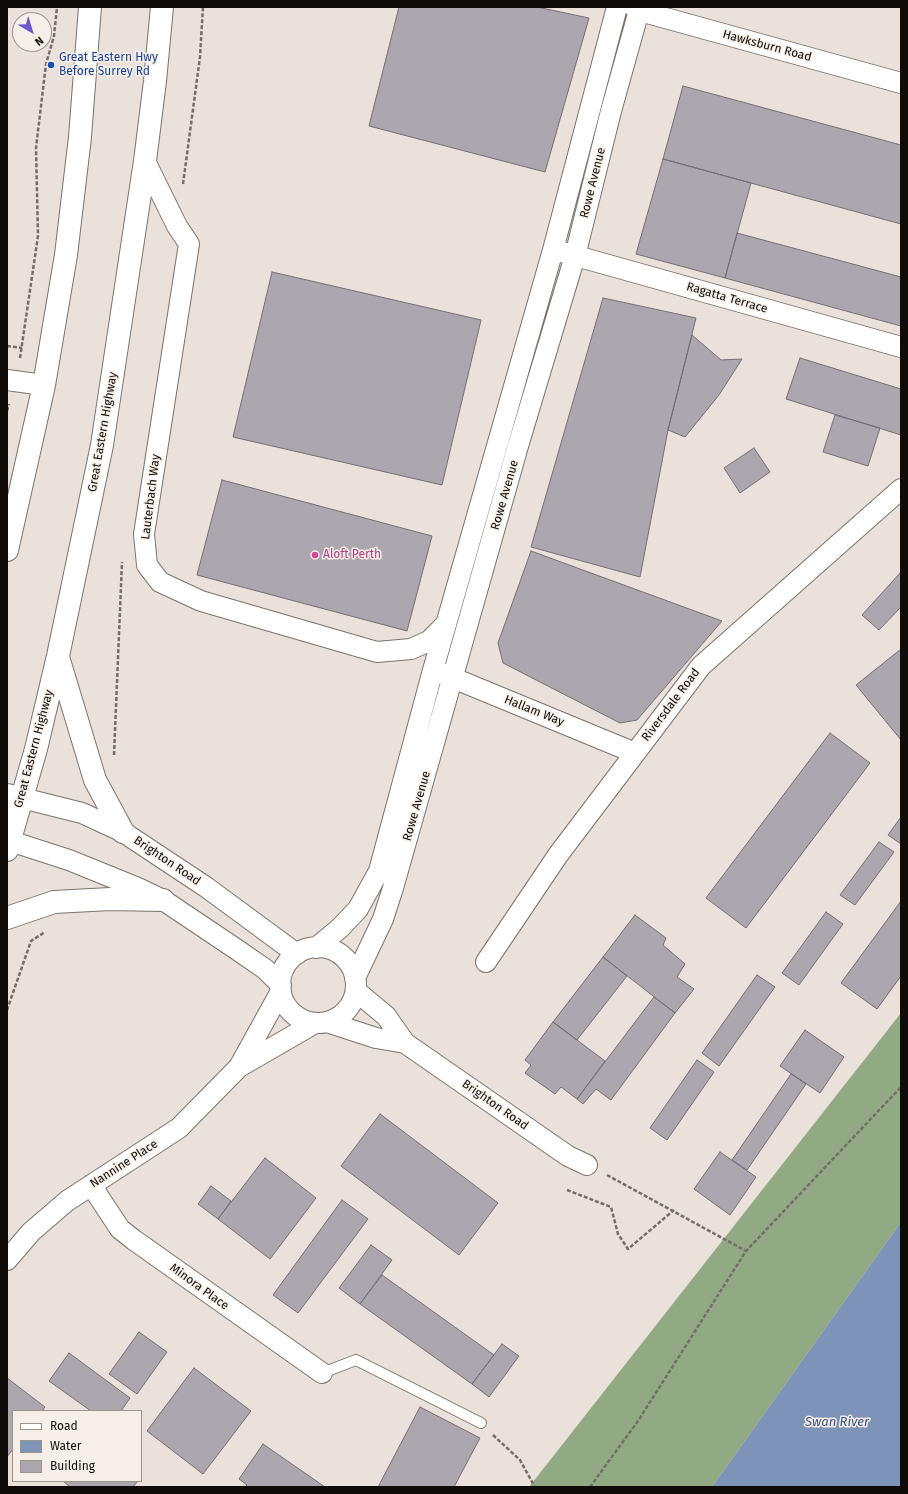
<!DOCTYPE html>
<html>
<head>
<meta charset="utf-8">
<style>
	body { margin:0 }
	#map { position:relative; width:908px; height:1494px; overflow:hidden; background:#e9e1da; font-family:"Fira Sans",sans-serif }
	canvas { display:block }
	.frame { position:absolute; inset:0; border:8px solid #0e0b09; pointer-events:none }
	.legend { position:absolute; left:12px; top:1410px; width:130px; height:72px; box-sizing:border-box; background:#f6efe7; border:1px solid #99948e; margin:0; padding:5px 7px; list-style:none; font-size:12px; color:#0e0b09 }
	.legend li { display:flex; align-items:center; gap:8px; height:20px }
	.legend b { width:20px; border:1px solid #99948e }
	.north { position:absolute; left:12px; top:12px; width:40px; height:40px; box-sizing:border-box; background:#f6efe7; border:1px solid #99948e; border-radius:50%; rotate:142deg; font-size:11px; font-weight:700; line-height:16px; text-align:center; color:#0e0b09 }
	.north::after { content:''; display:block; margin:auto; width:14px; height:18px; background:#6c55cf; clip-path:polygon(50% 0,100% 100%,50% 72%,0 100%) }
</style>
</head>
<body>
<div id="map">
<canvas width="908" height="1494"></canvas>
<div class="frame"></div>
<ul class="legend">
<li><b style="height:5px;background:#fff"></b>Road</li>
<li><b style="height:11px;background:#7e93b8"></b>Water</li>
<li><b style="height:11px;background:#aca7af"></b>Building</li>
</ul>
<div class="north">N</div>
</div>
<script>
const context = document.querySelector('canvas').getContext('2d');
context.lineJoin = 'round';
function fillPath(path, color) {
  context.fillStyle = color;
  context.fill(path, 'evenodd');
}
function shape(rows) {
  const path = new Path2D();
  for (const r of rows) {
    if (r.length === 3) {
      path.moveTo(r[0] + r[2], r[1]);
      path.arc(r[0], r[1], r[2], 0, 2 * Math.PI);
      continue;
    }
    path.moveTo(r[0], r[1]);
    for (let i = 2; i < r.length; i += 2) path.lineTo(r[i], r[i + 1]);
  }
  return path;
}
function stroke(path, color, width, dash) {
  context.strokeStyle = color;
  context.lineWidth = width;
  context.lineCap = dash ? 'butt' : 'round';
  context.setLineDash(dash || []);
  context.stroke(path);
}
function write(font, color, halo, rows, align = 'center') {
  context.font = font + ' "Fira Sans",sans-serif';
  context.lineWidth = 3;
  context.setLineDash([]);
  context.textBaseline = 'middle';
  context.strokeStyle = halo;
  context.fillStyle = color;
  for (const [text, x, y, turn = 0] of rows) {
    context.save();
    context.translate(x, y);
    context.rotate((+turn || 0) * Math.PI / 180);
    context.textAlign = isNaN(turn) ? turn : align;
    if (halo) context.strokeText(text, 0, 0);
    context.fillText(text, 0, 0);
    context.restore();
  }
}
const forest = shape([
	[901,1013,901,1222,712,1487,529,1487]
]);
const water = shape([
	[901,1222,901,1487,712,1487]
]);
const building = shape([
	[399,7,537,7,589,18,545,172,369,126,399,7],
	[683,86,901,145,901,224,663,159,683,86],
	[663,159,751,183,725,278,636,254,663,159],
	[737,233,901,277,901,326,725,278,737,233],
	[272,272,481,320,442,485,233,437,272,272],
	[603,298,696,318,668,430,640,577,531,547,603,298],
	[692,335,721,360,742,359,719,395,685,437,668,430,692,335],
	[800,358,901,389,901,435,786,399,800,358],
	[835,415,880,428,868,466,823,452,835,415],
	[754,448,770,472,740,493,724,468,754,448],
	[222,480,432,536,407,631,197,575,222,480],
	[531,551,722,621,637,720,620,723,503,663,498,643,531,551],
	[901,572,901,607,879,630,862,615,901,572],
	[901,649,901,740,856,685,901,649],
	[830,733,870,763,746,928,706,898,830,733],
	[901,817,901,844,888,835,901,817],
	[879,842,894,852,855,905,840,895,879,842],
	[901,901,901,976,877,1009,841,983,901,901],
	[826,912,843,924,799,985,782,973,826,912],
	[635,915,666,938,663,945,685,964,677,977,694,989,675,1013,603,957,635,915],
	[603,957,627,976,577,1040,553,1022,603,957],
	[757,975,775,987,719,1066,702,1053,757,975],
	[654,997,675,1013,611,1100,596,1089,583,1104,577,1099,654,997],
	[553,1022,605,1061,577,1099,561,1087,555,1094,525,1073,531,1065,525,1060,553,1022],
	[805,1030,844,1057,820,1093,780,1066,805,1030],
	[697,1060,714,1072,667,1140,650,1128,697,1060],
	[791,1074,806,1084,747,1170,732,1160,791,1074],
	[380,1114,498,1203,459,1255,341,1166,380,1114],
	[720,1152,756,1177,730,1215,694,1189,720,1152],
	[265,1158,316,1198,270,1259,218,1219,265,1158],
	[211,1186,231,1201,218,1219,198,1204,211,1186],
	[342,1200,368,1219,298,1313,273,1295,342,1200],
	[371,1245,392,1260,360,1304,339,1288,371,1245],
	[382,1275,494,1355,472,1384,360,1304,382,1275],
	[139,1332,167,1352,137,1394,109,1374,139,1332],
	[502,1344,519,1356,489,1397,472,1384,502,1344],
	[69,1353,130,1398,121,1411,91,1411,49,1381,69,1353],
	[194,1368,251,1411,203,1474,147,1431,194,1368],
	[7,1378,45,1407,42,1411,13,1411,13,1449,7,1457,7,1378],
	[420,1407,480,1438,454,1487,378,1487,420,1407],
	[263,1444,325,1487,245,1487,247,1485,239,1479,263,1444],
	[63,1481,138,1481,133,1487,70,1487,63,1481]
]);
const path = shape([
	[183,184,200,57,203,7],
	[7,346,22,348],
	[20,358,38,236,36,148,46,64,54,36,57,7],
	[7,411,9,404],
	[114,755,122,562],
	[7,1010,31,941,45,932],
	[607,1175,746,1251],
	[567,1190,611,1207,618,1234,628,1249,674,1210],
	[493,1435,520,1460,535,1487],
	[590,1487,638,1421,746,1251,901,1087]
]);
const service = shape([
	[322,1373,356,1360,481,1423]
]);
const minor = shape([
	[634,7,640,11,901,83],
	[145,161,177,226,189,244,144,534,147,565,160,582,201,601,377,652,411,649,429,641,446,624],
	[562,252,901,347],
	[7,380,44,385],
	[441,673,635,753],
	[22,798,82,813,123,832,206,887,297,954],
	[10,841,69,860,138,888,163,900,236,949,265,969,281,985],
	[318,985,38],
	[316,948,340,928,358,909,379,871,433,670,553,250,617,7],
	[486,962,558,855,701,666,901,489],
	[355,978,383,919,393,888,518,446,575,256,611,111,640,7],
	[356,991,386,1016,405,1043,568,1156,587,1165],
	[327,1022,376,1038,405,1043],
	[239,1067,315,1023],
	[91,1185,120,1229,134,1240,322,1373],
	[7,1260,31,1232,67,1201,179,1128,239,1067,281,991]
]);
const tertiary = shape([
	[7,795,22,798]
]);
const trunk = shape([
	[7,550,44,385,66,255,80,137,90,7],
	[58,657,95,780,123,832],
	[7,850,36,749,58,656,102,445,145,161,155,81,162,7],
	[7,918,54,902,110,899,163,900]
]);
const markers = [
	[51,65,4,"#1a4fb4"],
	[315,555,4,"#d1479c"]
];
const streetNames = [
	["Hawksburn Road",767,46,15],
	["Rowe Avenue",593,183,-76],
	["Ragatta Terrace",727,298,16],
	["Great Eastern Highway",103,432,-80],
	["Rowe Avenue",505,495,-74],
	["Lauterbach Way",151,497,-83],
	["Riversdale Road",671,705,-53],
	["Hallam Way",534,711,22],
	["Great Eastern Highway",34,749,-75],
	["Rowe Avenue",417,806,-74],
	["Brighton Road",167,861,34],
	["Brighton Road",495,1105,35],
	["Nannine Place",124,1164,-33],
	["Minora Place",199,1287,36]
];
const transitNames = [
	["Great Eastern Hwy",59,58],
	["Before Surrey Rd",59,72]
];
const hotelNames = [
	["Aloft Perth",323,555]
];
const waterNames = [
	["Swan River",837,1422]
];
fillPath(forest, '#92aa84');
fillPath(water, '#7e93b8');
fillPath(building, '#aca7af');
stroke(building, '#736e76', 1);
stroke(service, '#7b746d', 12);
stroke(minor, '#7b746d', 22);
stroke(tertiary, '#7b746d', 24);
stroke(trunk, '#7b746d', 24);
stroke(path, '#746e6a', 2.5, [4, 2]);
stroke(service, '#fff', 10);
stroke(minor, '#fff', 20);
stroke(tertiary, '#fff', 22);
stroke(trunk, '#fff', 22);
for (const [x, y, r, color] of markers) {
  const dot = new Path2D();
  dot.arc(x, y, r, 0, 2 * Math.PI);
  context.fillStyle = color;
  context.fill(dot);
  stroke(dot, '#f6efe7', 1.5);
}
write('12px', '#0e0b09', '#f6efe7', streetNames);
write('12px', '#164399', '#f6efe7', transitNames, 'left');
write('12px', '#b23c85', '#f6efe7', hotelNames, 'left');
write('italic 13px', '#375286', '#f6efe7', waterNames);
</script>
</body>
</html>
